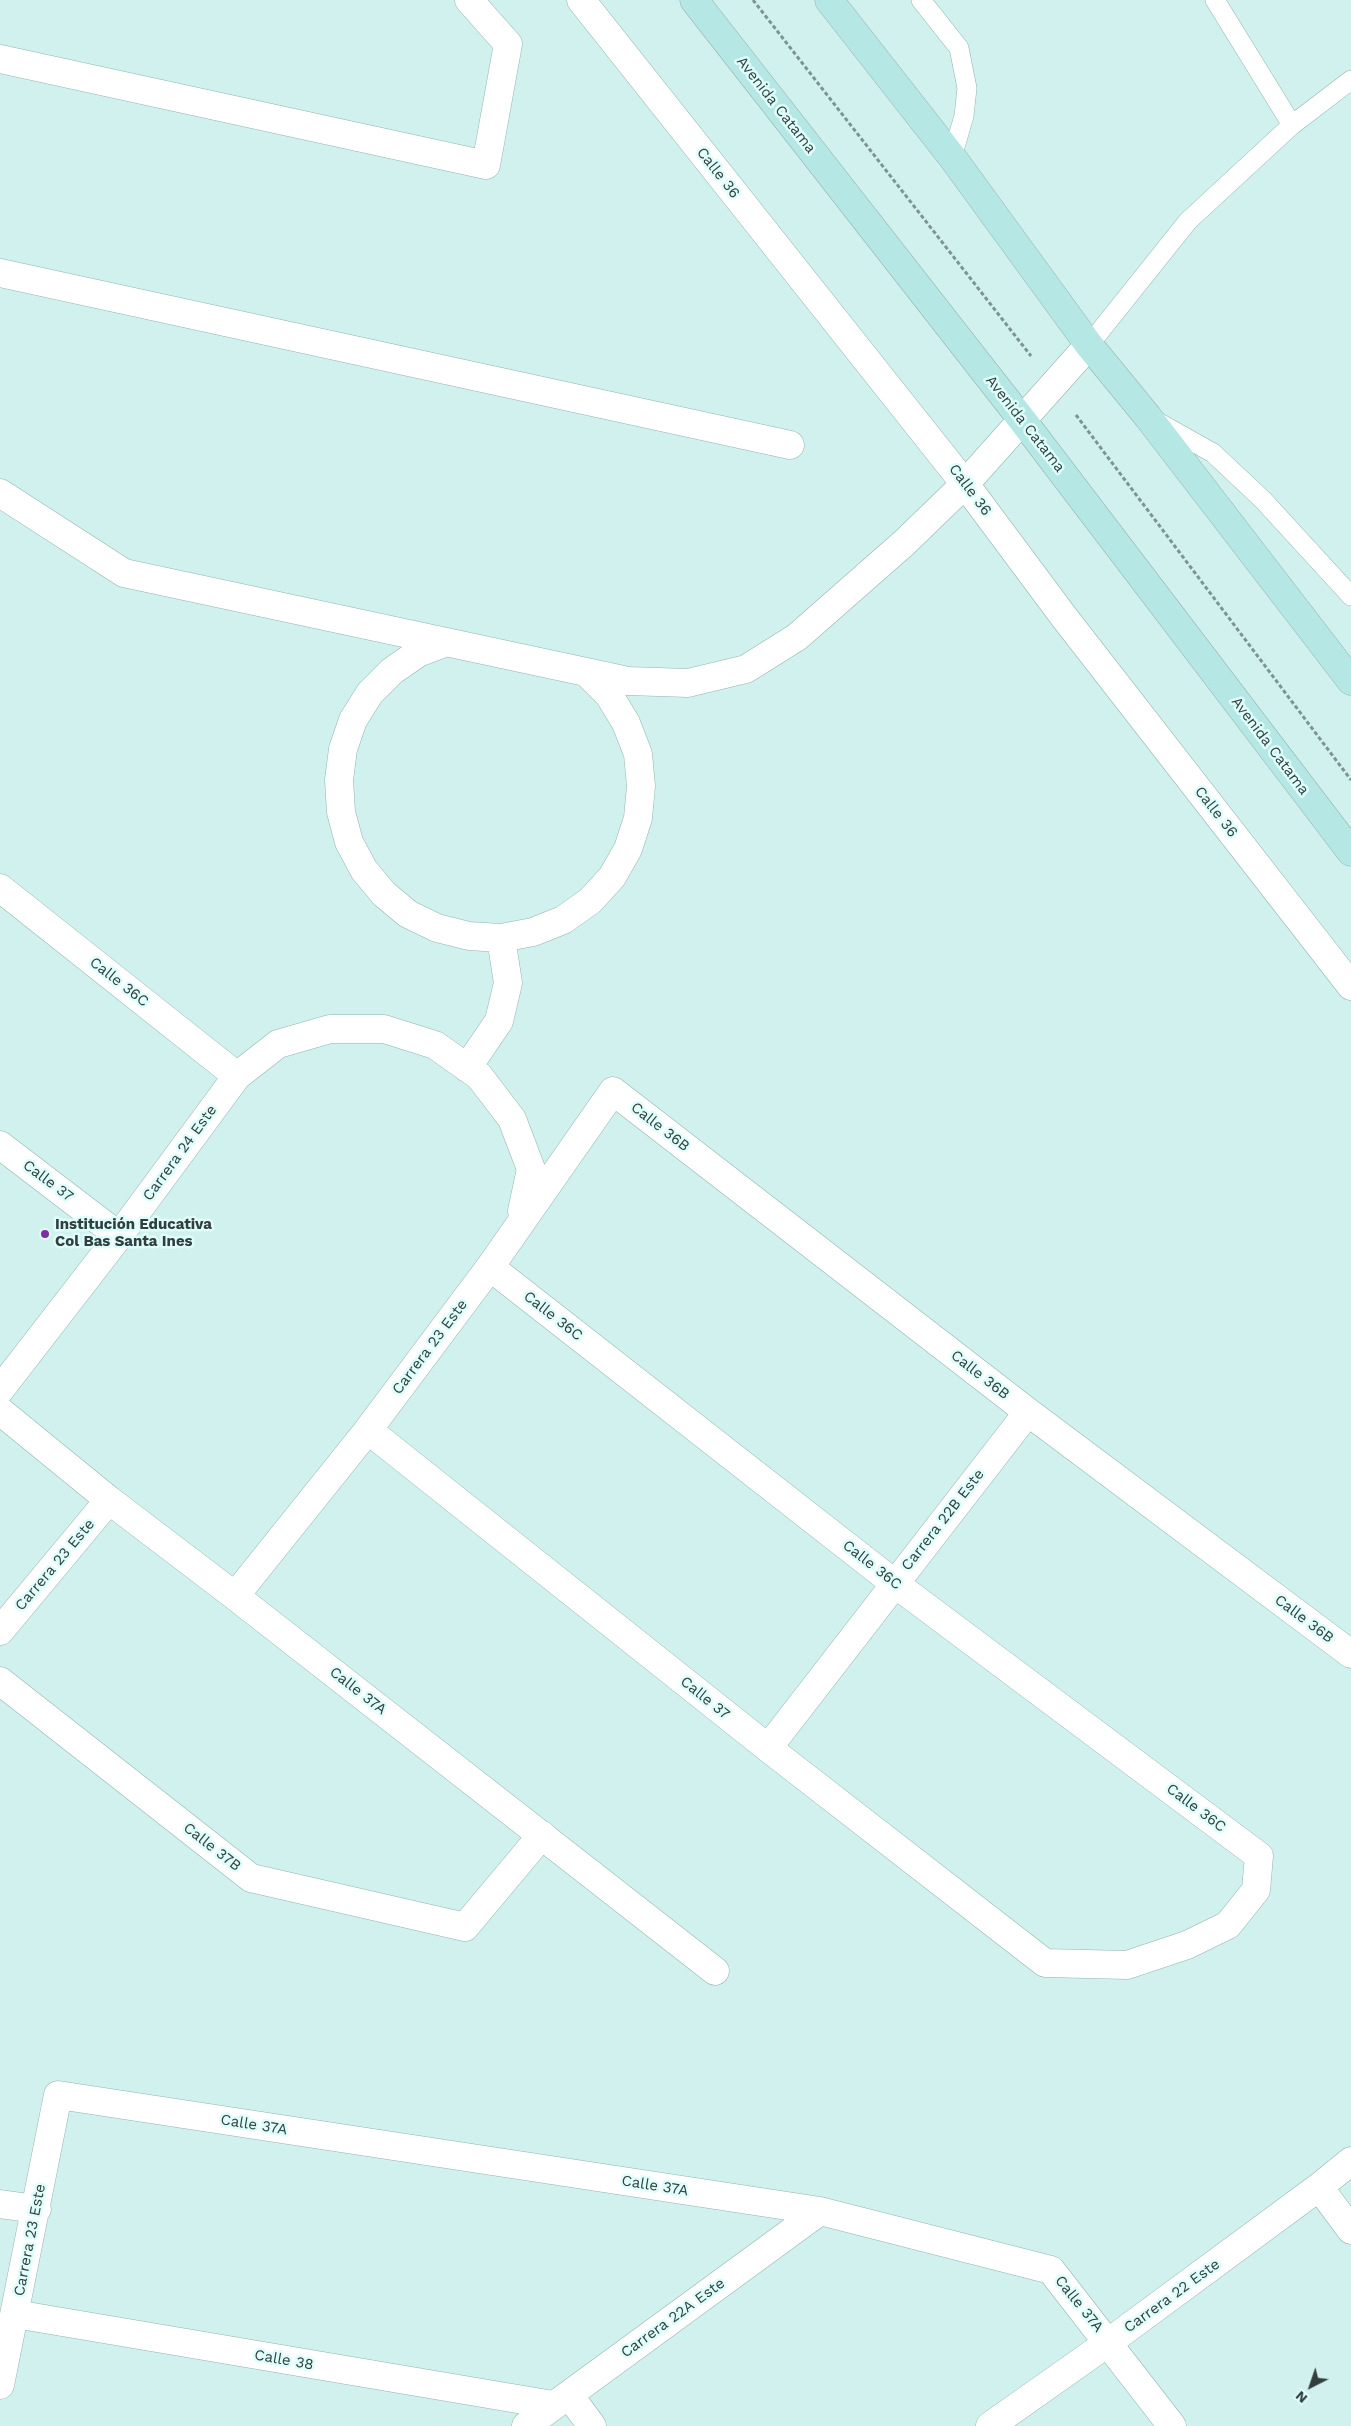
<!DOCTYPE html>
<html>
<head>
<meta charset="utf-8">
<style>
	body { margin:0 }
	#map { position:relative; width:1351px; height:2426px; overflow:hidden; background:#d0f1ee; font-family:"Work Sans",sans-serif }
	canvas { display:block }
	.north { position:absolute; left:1286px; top:2361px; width:50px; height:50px; -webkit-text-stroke:4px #defefb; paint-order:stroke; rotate:221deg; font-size:14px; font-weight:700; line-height:20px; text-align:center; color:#323f3e }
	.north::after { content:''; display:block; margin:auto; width:18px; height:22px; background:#323f3e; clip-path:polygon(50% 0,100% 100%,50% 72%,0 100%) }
</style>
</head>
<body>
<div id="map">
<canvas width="1351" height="2426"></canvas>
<div class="north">N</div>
</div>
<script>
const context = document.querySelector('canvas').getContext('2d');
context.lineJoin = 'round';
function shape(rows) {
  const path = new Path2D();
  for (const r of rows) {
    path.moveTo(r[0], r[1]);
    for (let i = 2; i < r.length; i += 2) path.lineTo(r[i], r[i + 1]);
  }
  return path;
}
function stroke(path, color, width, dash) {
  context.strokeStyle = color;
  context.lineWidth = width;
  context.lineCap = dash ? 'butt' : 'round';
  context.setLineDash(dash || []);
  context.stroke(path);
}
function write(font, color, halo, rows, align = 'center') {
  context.font = font + ' "Work Sans",sans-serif';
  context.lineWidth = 5;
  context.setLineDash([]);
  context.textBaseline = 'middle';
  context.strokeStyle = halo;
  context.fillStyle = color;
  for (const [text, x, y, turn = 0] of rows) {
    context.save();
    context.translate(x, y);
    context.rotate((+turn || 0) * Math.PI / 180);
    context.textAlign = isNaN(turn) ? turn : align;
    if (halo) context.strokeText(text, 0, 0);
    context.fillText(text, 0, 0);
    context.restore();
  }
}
const path = shape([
	[753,0,1031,356],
	[1076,415,1351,780]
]);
const lane = shape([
	[921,0,959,48,967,88,964,116,952,157],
	[1215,0,1292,125],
	[1089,345,1188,221,1292,125,1351,80],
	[1156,421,1213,453,1263,500,1351,596]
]);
const street = shape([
	[581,0,965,484,1064,617,1351,986],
	[0,59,486,165,508,44,469,0],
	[0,273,790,445],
	[0,493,124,573,628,681,688,683,746,669,797,637,904,543,965,484,1089,345],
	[447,642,418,653,392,671,370,693,353,720,343,749,339,780,341,812,349,842,364,870,384,894,408,914,437,928,469,936,501,938,533,932,563,920,590,901,612,877,628,849,638,818,641,786,638,754,626,723,609,695,586,672],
	[0,888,237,1076],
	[467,1068,499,1021,508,983,501,938],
	[0,1145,119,1236],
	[0,1390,119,1236,237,1076,278,1044,330,1029,384,1029,435,1045,479,1076,512,1119,531,1169,522,1211],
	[0,1411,109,1500,235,1596,715,1971],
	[368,1430,768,1748,1045,1963,1127,1965,1187,1945,1228,1925,1256,1890,1259,1856,894,1583,490,1267],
	[235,1596,368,1430,490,1267,613,1091,1028,1412,1351,1654],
	[0,1631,109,1500],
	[0,1681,251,1878,465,1927,542,1835],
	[768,1748,1028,1412],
	[1319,2187,1351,2230],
	[0,2204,37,2209],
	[15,2314,553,2405],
	[0,2385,58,2095,820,2211,1051,2270,1172,2426],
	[569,2395,592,2426],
	[526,2426,820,2211],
	[990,2426,1109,2342,1319,2187,1351,2161]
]);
const secondary = shape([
	[694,0,1023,421,1351,852],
	[829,0,952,157,1089,345,1148,417,1351,681]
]);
const markers = [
	[45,1234,5,"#7b31a4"]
];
const streetNames = [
	["Avenida Catama",776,105,52],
	["Calle 36",718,173,52],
	["Avenida Catama",1025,424,52],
	["Calle 36",970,490,53],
	["Avenida Catama",1270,746,53],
	["Calle 36",1216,812,52],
	["Calle 36C",119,982,38],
	["Calle 36B",660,1127,38],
	["Carrera 24 Este",180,1153,-54],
	["Calle 37",48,1181,37],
	["Calle 36C",553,1316,38],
	["Carrera 23 Este",430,1347,-53],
	["Calle 36B",980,1375,38],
	["Carrera 22B Este",943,1520,-52],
	["Carrera 23 Este",55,1565,-50],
	["Calle 36C",872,1565,38],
	["Calle 36B",1304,1619,37],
	["Calle 37A",358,1691,38],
	["Calle 37",705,1698,39],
	["Calle 36C",1196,1808,37],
	["Calle 37B",212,1847,38],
	["Calle 37A",254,2125,9],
	["Calle 37A",655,2186,9],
	["Carrera 23 Este",30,2240,-79],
	["Carrera 22 Este",1172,2296,-36],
	["Calle 37A",1079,2304,51],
	["Carrera 22A Este",673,2318,-36],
	["Calle 38",284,2360,10]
];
const poiNames = [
	["Institución Educativa",55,1225],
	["Col Bas Santa Ines",55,1242]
];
stroke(lane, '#94b3b0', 20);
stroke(street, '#94b3b0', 29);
stroke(secondary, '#94b3b0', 29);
stroke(path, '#7e9493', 3, [4, 2.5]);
stroke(lane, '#fff', 19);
stroke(street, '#fff', 28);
stroke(secondary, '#b5e7e5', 28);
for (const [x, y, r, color] of markers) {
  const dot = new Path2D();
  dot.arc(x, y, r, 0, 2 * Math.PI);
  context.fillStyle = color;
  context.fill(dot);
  stroke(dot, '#defefb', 2);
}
write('15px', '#323f3e', '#defefb', streetNames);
write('bold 15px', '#323f3e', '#defefb', poiNames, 'left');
</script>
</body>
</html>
